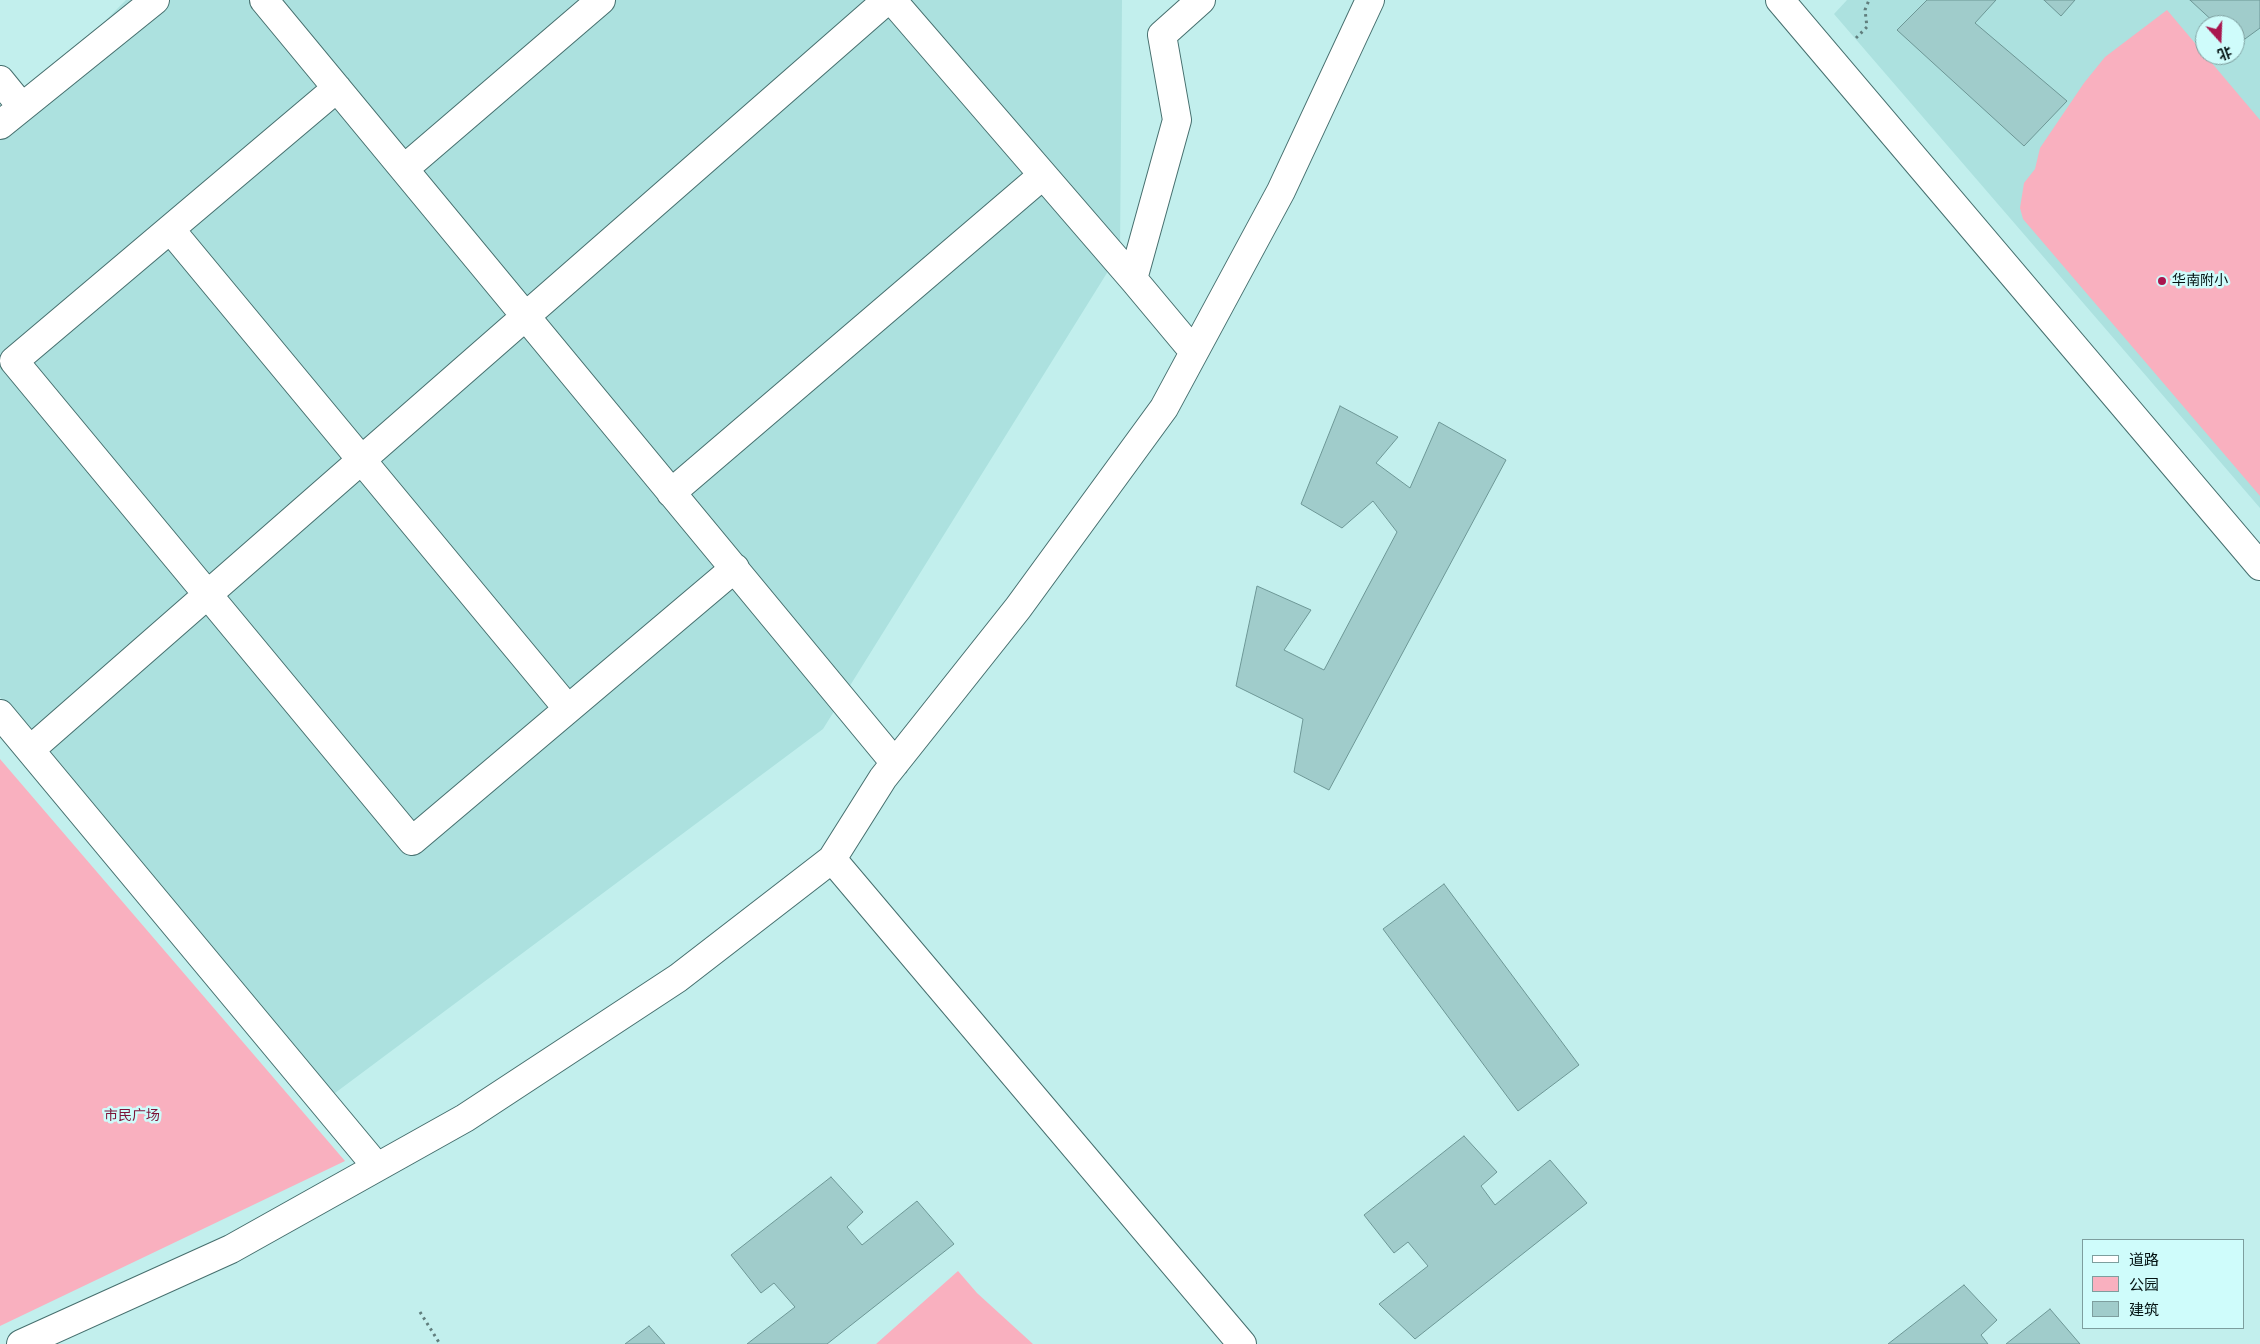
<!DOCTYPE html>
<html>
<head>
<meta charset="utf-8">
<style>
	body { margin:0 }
	#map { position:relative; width:2260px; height:1344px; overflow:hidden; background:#c2efed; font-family:"Open Sans","Noto Sans SC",sans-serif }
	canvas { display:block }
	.legend { position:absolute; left:2082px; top:1239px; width:162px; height:90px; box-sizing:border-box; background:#cffcfb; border:1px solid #7d9e9e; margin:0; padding:6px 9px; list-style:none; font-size:15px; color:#031212 }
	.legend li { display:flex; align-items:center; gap:10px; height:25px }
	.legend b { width:25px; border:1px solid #7d9e9e }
	.north { position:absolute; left:2195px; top:15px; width:50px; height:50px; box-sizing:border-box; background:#cffcfb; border:1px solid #7d9e9e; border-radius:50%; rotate:160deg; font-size:14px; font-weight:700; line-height:20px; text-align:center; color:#031212 }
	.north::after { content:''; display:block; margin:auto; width:18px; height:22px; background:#a9164e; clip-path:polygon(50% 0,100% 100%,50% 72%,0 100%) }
</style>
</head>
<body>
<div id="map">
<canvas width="2260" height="1344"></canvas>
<ul class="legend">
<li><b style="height:6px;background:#fff"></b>道路</li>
<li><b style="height:14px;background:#f9b0bf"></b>公园</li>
<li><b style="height:14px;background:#a0cccb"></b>建筑</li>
</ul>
<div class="north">北</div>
</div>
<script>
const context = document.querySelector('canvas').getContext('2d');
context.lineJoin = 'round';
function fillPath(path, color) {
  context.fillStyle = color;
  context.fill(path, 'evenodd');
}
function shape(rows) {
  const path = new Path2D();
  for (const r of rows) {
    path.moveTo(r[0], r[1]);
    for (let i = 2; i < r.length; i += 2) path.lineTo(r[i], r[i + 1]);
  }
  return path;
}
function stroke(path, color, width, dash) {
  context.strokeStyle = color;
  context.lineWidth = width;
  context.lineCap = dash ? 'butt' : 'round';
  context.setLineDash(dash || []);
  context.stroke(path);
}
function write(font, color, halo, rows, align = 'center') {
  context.font = font + ' "Open Sans","Noto Sans SC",sans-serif';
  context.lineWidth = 5;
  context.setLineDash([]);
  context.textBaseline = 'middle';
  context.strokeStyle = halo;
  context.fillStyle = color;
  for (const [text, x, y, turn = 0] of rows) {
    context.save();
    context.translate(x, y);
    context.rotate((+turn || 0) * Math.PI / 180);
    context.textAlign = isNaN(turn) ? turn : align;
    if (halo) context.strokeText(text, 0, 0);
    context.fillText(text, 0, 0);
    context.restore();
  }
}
const built = shape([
	[126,0,1122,0,1120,252,823,729,331,1096,0,697,0,126],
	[1847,0,2260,0,2260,508,1834,14],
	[2205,25,2235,25,2235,55,2205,55]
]);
const green = shape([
	[2167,10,2260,120,2260,496,2023,219,2020,208,2024,183,2035,169,2040,148,2084,83,2105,57],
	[0,759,345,1161,0,1326],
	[958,1271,977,1293,1033,1344,876,1344]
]);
const building = shape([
	[1927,0,1996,0,1975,23,2067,101,2024,146,1897,30,1927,0],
	[2044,0,2075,0,2061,16,2044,0],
	[2190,0,2260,0,2260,28,2238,44,2235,41,2235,25,2217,25,2190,0],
	[1340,406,1398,437,1376,463,1410,488,1439,422,1506,460,1329,790,1294,772,1303,719,1236,686,1257,586,1311,610,1284,650,1324,670,1397,532,1373,501,1342,528,1301,504,1340,406],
	[1444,884,1579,1065,1518,1111,1383,929,1444,884],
	[1464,1136,1497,1172,1481,1186,1495,1205,1550,1160,1587,1203,1415,1339,1379,1304,1428,1266,1408,1242,1394,1253,1364,1215,1464,1136],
	[831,1177,863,1212,847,1227,862,1245,917,1201,954,1244,827,1344,747,1344,795,1307,774,1283,761,1293,731,1255,831,1177],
	[1964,1285,1997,1320,1981,1335,1988,1344,1888,1344,1964,1285],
	[2050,1309,2080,1344,2006,1344,2050,1309],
	[649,1326,665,1344,625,1344,649,1326]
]);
const path = shape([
	[1856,38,1867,27,1865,10,1869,0],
	[420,1312,440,1344]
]);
const minor = shape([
	[264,0,895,763],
	[892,0,1133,279],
	[1780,0,2260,566],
	[0,80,22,107],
	[337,88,14,361,412,841,735,568],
	[0,125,155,0],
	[404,169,601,0],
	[170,229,568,709],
	[1194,352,1133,279,1177,120,1162,35,1201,0],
	[671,493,1043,175],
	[0,714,377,1167],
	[30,750,887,0],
	[832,859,1242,1344],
	[21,1344,231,1249,465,1118,678,978,832,859,883,778,1018,608,1164,408,1281,191,1370,0]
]);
const markers = [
	[2162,281,5,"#a9164e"]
];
const poiNames = [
	["华南附小",2172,281]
];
const parkNames = [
	["市民广场",132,1116]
];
fillPath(built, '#ace1df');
fillPath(green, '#f9b0bf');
fillPath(building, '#a0cccb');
stroke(building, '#6d9796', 1);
stroke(minor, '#466f6e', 30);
stroke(path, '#607e7d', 3, [2.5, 4]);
stroke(minor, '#fff', 28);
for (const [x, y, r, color] of markers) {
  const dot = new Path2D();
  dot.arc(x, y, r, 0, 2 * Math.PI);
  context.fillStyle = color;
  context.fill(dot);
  stroke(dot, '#cffcfb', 2);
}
write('14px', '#031212', '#cffcfb', poiNames, 'left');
write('14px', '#7c1338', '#cffcfb', parkNames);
</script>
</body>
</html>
